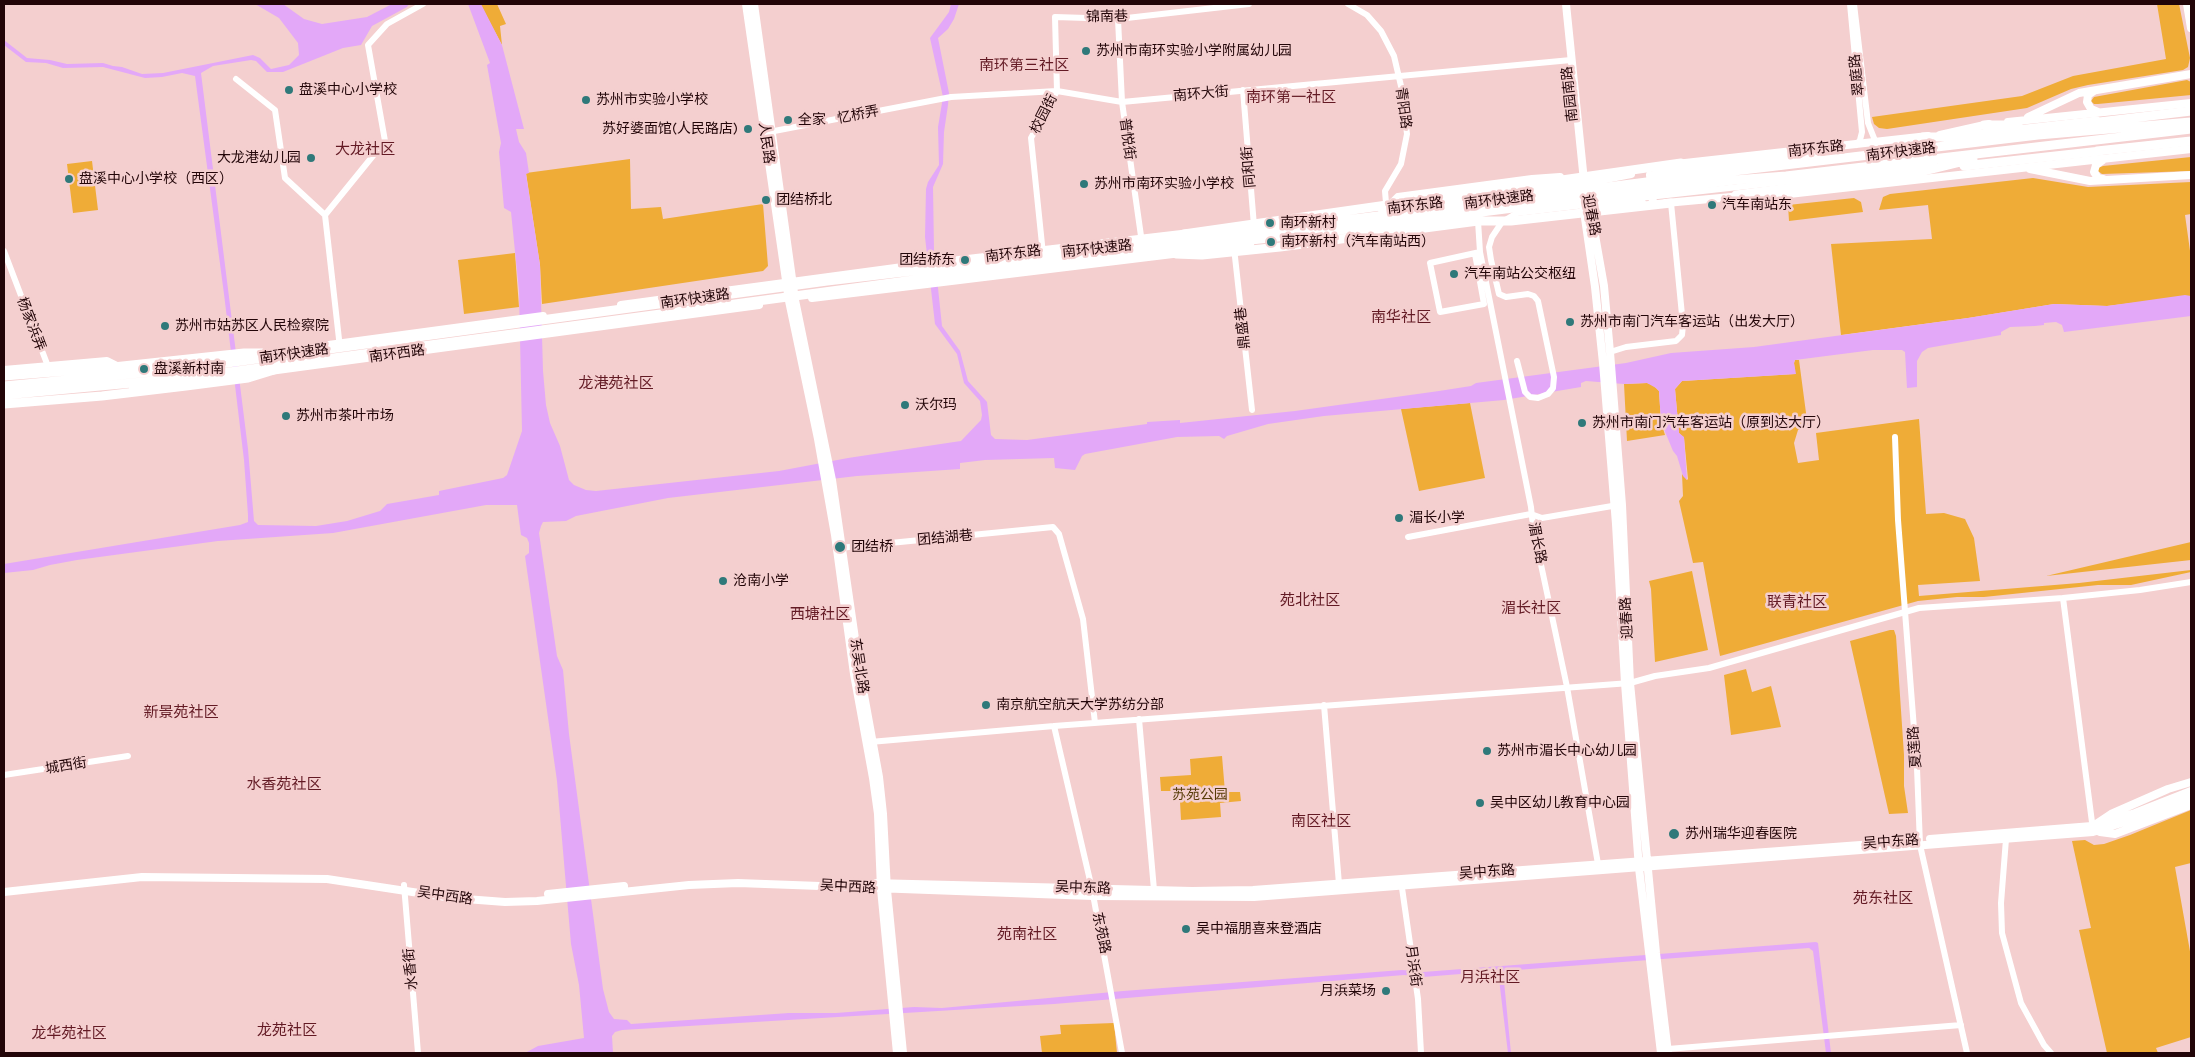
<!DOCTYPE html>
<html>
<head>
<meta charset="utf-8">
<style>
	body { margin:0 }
	#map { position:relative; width:2195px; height:1057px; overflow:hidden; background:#f4cfcf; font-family:Karla,sans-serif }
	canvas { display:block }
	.frame { position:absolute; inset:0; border:5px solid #220508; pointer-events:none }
</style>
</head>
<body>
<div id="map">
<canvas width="2195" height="1057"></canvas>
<div class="frame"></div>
</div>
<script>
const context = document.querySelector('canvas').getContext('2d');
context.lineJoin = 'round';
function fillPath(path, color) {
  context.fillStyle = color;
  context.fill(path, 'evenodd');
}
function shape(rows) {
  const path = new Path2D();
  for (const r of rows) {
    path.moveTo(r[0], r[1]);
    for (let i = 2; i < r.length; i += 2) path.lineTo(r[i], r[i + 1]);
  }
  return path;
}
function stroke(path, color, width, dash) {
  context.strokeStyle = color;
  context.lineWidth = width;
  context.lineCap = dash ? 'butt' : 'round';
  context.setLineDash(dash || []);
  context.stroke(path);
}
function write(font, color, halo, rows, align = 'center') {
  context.font = font + ' Karla,"Noto Sans SC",sans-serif';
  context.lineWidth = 5;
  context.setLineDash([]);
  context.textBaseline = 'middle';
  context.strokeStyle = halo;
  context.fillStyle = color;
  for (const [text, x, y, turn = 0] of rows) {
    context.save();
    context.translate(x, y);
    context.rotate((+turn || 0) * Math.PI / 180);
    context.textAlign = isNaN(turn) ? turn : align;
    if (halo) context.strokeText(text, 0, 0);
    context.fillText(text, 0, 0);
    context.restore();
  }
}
const green = shape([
	[480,4,497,4,506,24,500,26,502,45],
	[2157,4,2179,4,2190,58,2188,67,2183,70,2088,85,2071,89,2027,108,1887,129,1879,128,1874,124,1872,117,2022,96,2073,76,2166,59],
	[2187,80,2191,82,2191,95,2098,104,2094,104,2091,101,2094,97],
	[2191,157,2191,171,2102,174,2098,171,2098,168,2103,166],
	[630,159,631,209,661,207,663,219,763,204,768,266,763,271,542,304,540,265,526,173],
	[92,161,98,210,73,213,67,164],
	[2033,178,2088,187,2191,182,2191,214,2185,215,2191,258,2191,296,2107,306,2054,304,1968,318,1841,335,1831,244,1932,239,1928,205,1879,210,1883,197,1890,194],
	[1854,198,1861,202,1863,212,1789,221,1788,205],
	[515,253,519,307,464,314,458,260],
	[1795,360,1799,360,1808,428,1798,430,1794,443,1798,463,1819,460,1816,433,1919,419,1926,514,1944,513,1965,519,1974,538,1980,581,1918,585,1919,596,2079,583,2191,570,2191,572,2131,585,2098,585,1984,597,1957,597,1918,601,1720,656,1703,562,1693,563,1679,501,1683,496,1682,474,1687,480,1688,479,1684,438,1679,433,1675,389,1682,381,1795,374,1794,363],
	[1647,383,1653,385,1659,391,1661,422,1665,435,1627,441,1624,384],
	[1470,403,1485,478,1419,491,1401,409],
	[2191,542,2191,560,2046,576],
	[1692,571,1708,650,1655,662,1651,589,1649,581],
	[1890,630,1894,630,1896,636,1904,755,1904,786,1908,813,1889,814,1850,641],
	[1746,669,1752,692,1771,686,1781,727,1731,735,1724,675],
	[1222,756,1225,792,1240,792,1241,801,1220,803,1221,817,1181,820,1180,801,1175,801,1174,791,1161,791,1160,777,1191,775,1190,759],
	[2191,810,2191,863,2175,867,2191,957,2191,1037,2156,1048,2158,1053,2107,1053,2079,930,2091,928,2072,841,2085,840,2094,845,2104,844,2130,835],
	[1114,1023,1117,1053,1042,1053,1040,1036,1061,1034,1060,1025]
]);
const water = shape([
	[255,4,283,4,304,19,322,24,367,17,392,4,409,4,407,7,372,26,361,45,343,48,283,72,267,72,256,61,251,60,213,66,201,73,248,449,254,521,258,525,316,526,347,521,380,511,387,504,439,495,439,491,503,478,507,475,522,431,519,291,511,212,504,208,499,152,501,143,487,65,490,63,468,4,481,4,502,45,524,129,516,129,519,142,526,153,529,173,526,174,540,265,543,371,546,405,550,423,560,446,569,480,574,485,586,490,596,491,779,471,848,458,954,442,961,441,981,420,982,415,980,401,964,383,957,354,935,324,925,237,926,189,928,182,939,165,938,127,943,97,930,38,949,12,951,4,959,4,954,19,948,29,938,38,949,93,948,105,944,132,943,164,933,187,934,250,942,326,960,351,968,381,987,402,991,435,995,439,1027,440,1147,424,1147,422,1180,420,1180,423,1295,411,1439,391,1471,386,1476,383,1626,363,1671,353,1754,347,1968,318,2054,304,2107,306,2185,295,2191,296,2191,316,2064,332,2062,325,2056,322,2044,323,2044,325,2035,326,2010,327,2001,332,2001,335,1928,348,1922,352,1917,361,1917,387,1907,388,1905,352,1902,350,1873,350,1795,360,1794,363,1796,374,1682,381,1675,389,1679,433,1684,437,1687,480,1683,476,1677,456,1673,451,1661,422,1659,391,1656,388,1647,383,1624,384,1586,381,1581,383,1581,387,1504,400,1324,416,1268,424,1227,436,1224,439,1219,436,1177,437,1085,454,1082,456,1075,470,1055,468,1054,458,985,460,960,463,960,469,857,476,668,498,576,516,566,521,543,522,541,526,539,533,557,656,563,670,569,734,603,989,609,1012,614,1019,627,1020,631,1024,789,1013,836,1013,914,1007,942,1008,1123,991,1402,970,1423,972,1816,942,1818,943,1831,1053,1826,1053,1813,951,1809,948,1503,971,1511,1053,1508,1053,1498,971,1423,977,1404,975,1054,1004,622,1030,615,1032,612,1036,613,1053,525,1053,538,1046,584,1038,579,985,571,944,557,781,525,556,529,553,529,543,527,538,521,535,517,505,486,505,333,533,218,541,77,560,50,565,33,570,4,573,4,564,240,525,248,522,248,515,244,460,224,294,195,76,182,73,162,77,145,78,103,67,63,68,46,63,26,62,4,45,4,40,27,58,50,60,67,64,103,63,113,66,122,67,142,74,163,73,253,55,260,58,271,69,289,65,299,55,298,43,279,18]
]);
const minor = shape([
	[1348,4,1367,15,1381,31,1394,56,1401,86,1407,134,1401,164,1385,191,1388,227],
	[1850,4,1862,132,1860,140,1856,145],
	[1854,4,1868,123,1876,143],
	[1118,19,1122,102,1142,243],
	[236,79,275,110,285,178,325,215],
	[1243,90,1254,226],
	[769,132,951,97,1057,91,1122,102,1571,60],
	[1622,200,1935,165],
	[1478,221,1480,252,1531,507,1533,527,1567,687,1598,864],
	[1234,248,1252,410],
	[4,251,49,369],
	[1043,254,1031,138,1057,91,1055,17,1118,19,1249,4],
	[1475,254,1484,304,1440,312,1430,263,1480,252],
	[340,348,325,215,385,141,368,45,387,24,423,4],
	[1610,352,1626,347,1676,341,1682,335,1683,325,1671,203],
	[1517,361,1525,392,1530,397,1538,398,1548,394,1553,388,1554,377,1538,301,1534,296,1528,294,1506,297,1499,294,1491,260,1489,247,1492,237,1502,222,1517,213,1585,205],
	[1895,437,1898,520,1917,768,1920,845,1967,1053],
	[1408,537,1531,514,1542,518,1618,505],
	[839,548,1053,527,1059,534,1083,619,1095,723],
	[2063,598,2093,830],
	[1324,705,1339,884],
	[1139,719,1154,890],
	[1054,726,1092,889,1122,1053],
	[870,742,1054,726,1630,683,1655,676,1709,668,1919,608,2063,598,2140,590,2191,582],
	[4,775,128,756],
	[2006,839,2001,903,2002,933,2021,1003,2044,1045,2051,1053],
	[1401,881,1418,999,1421,1053],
	[404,885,418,1053],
	[1668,1049,1961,1025]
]);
const major = shape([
	[746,4,789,301,818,439,835,535,854,674,873,778,878,814,881,889,897,1053],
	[754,4,795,300,832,480,860,673,879,777,883,814,887,890,903,1053],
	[1566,4,1584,181],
	[2187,4,2191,28],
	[2094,91,2088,95,2087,102,2091,109,2098,112],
	[2028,117,2079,93,2191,74],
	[2008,122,2191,103],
	[1940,135,1989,124],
	[2103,160,2096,165,2094,172,2098,178,2103,179],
	[1676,164,1928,136],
	[2030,169,2090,181,2191,175],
	[1650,175,1653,203],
	[1580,184,1595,287,1603,363,1616,524,1625,683,1639,868,1661,1053],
	[1753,196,1771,196,2191,149],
	[1581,203,1642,203],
	[1666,203,1742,196],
	[1388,207,1398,197,1532,179,1560,177],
	[1590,207,1604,286,1610,352,1622,505,1630,683,1656,953,1668,1053],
	[1382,210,1580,184,1631,174],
	[1192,252,1250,244],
	[812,298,1181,253],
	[621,305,925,264,1190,233],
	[262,354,543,316],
	[150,368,188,363],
	[4,370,107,361,119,367],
	[270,371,759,305],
	[133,388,166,384],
	[2096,824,2111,814,2168,789,2191,782],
	[2100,832,2115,834,2191,805],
	[1930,839,2092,826,2135,813,2191,791],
	[872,883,1192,891,1253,890,1901,842],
	[4,892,142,877,327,879,452,898,505,902,537,901,689,885,738,883,1093,896,1254,897,2093,832,2137,818,2191,797],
	[548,894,624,886]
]);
const highway = shape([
	[2091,123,2191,111],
	[1984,125,2018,125],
	[1923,137,1956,137,2097,121],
	[2097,151,2191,141],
	[1964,166,2101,151],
	[1656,174,1697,167,1791,157,1816,156],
	[1736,195,1924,171,1973,159],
	[1184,234,1681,163],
	[1176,254,1202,255,1280,247,1478,221,1511,221,1671,203],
	[4,376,104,368,244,353,266,353],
	[4,386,183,369,827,281,1338,221,1734,171,2038,135,2191,122],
	[4,395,185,378,988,270,1339,230,1735,180,1786,176,2191,129],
	[4,404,102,396,186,386,248,378,274,370]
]);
const markers = [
	[1086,51,5,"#2f797a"],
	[289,90,5,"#2f797a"],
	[586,100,5,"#2f797a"],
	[788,120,5,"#2f797a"],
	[748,129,5,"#2f797a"],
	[311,158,5,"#2f797a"],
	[69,179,5,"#2f797a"],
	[1084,184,5,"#2f797a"],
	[766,200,5,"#2f797a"],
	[1712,205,5,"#2f797a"],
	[1270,223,5,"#2f797a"],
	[1271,242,5,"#2f797a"],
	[965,260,5,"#2f797a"],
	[1454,274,5,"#2f797a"],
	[1570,322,5,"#2f797a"],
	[165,326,5,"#2f797a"],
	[144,369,5,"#2f797a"],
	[905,405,5,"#2f797a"],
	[286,416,5,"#2f797a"],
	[1582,423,5,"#2f797a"],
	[1399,518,5,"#2f797a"],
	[840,547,6,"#2f797a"],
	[723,581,5,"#2f797a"],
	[986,705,5,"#2f797a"],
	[1487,751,5,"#2f797a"],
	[1480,803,5,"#2f797a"],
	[1674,834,6,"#2f797a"],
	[1186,929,5,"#2f797a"],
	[1386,991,5,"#2f797a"]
];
const streetNames = [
	["锦南巷",1107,17,-1],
	["翠庭路",1857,75,-96],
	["南环大街",1201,94,-5],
	["南园南路",1570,94,-96],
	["青阳路",1403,108,82],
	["校园街",1044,114,-63],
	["忆桥弄",858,115,-11],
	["普悦街",1127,139,82],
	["人民路",766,143,82],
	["南环东路",1816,149,-6],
	["南环快速路",1901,152,-7],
	["同和街",1249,167,-95],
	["南环快速路",1499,200,-7],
	["南环东路",1415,206,-7],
	["迎春路",1591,215,79],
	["南环快速路",1097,249,-6],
	["南环东路",1013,254,-7],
	["南环快速路",695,299,-8],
	["杨家浜弄",31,324,69],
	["鼎盛巷",1243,328,-96],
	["南环快速路",294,354,-8],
	["南环西路",397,354,-8],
	["团结湖巷",945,538,-5],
	["湄长路",1537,543,79],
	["迎春路",1627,618,-93],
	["东吴北路",859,666,81],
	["夏莲路",1915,747,-94],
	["城西街",66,766,-9],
	["吴中东路",1891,842,-4],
	["吴中东路",1487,872,-4],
	["吴中西路",848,887,3],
	["吴中东路",1083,888,2],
	["吴中西路",445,896,8],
	["东苑路",1101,933,78],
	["月浜街",1413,966,82],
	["水香街",411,969,-95]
];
const poiNames = [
	["苏州市南环实验小学附属幼儿园",1096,51],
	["盘溪中心小学校",299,90],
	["苏州市实验小学校",596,100],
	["全家",798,120],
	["苏好婆面馆(人民路店)",738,129,"right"],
	["大龙港幼儿园",301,158,"right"],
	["盘溪中心小学校（西区）",79,179],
	["苏州市南环实验小学校",1094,184],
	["团结桥北",776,200],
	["汽车南站东",1722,205],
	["南环新村",1280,223],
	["南环新村（汽车南站西）",1281,242],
	["团结桥东",955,260,"right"],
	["汽车南站公交枢纽",1464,274],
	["苏州市南门汽车客运站（出发大厅）",1580,322],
	["苏州市姑苏区人民检察院",175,326],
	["盘溪新村南",154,369],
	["沃尔玛",915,405],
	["苏州市茶叶市场",296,416],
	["苏州市南门汽车客运站（原到达大厅）",1592,423],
	["湄长小学",1409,518],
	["团结桥",851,547],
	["沧南小学",733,581],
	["南京航空航天大学苏纺分部",996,705],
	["苏州市湄长中心幼儿园",1497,751],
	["吴中区幼儿教育中心园",1490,803],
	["苏州瑞华迎春医院",1685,834],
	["吴中福朋喜来登酒店",1196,929],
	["月浜菜场",1376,991,"right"]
];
const parkNames = [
	["苏苑公园",1200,795]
];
const neighbourhoodNames = [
	["南环第三社区",1024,66],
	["南环第一社区",1291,98],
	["大龙社区",365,150],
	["南华社区",1401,318],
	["龙港苑社区",616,384],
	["苑北社区",1310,601],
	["联青社区",1797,603],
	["湄长社区",1531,609],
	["西塘社区",820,615],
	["新景苑社区",181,713],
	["水香苑社区",284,785],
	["南区社区",1321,822],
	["苑东社区",1883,899],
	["苑南社区",1027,935],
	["月浜社区",1490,978],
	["龙苑社区",287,1031],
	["龙华苑社区",69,1034]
];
fillPath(green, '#efac37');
fillPath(water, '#e3a8f8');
stroke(minor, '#fff', 6);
stroke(major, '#fff', 8);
stroke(highway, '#fff', 9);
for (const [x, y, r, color] of markers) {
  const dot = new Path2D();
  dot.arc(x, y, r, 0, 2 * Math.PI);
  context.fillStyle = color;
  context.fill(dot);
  stroke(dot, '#f4cfcf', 2);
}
write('14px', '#220508', '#f4cfcf', streetNames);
write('14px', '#220508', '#f4cfcf', poiNames, 'left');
write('14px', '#583c08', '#f4cfcf', parkNames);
write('15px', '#631a24', '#f4cfcf', neighbourhoodNames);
</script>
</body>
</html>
